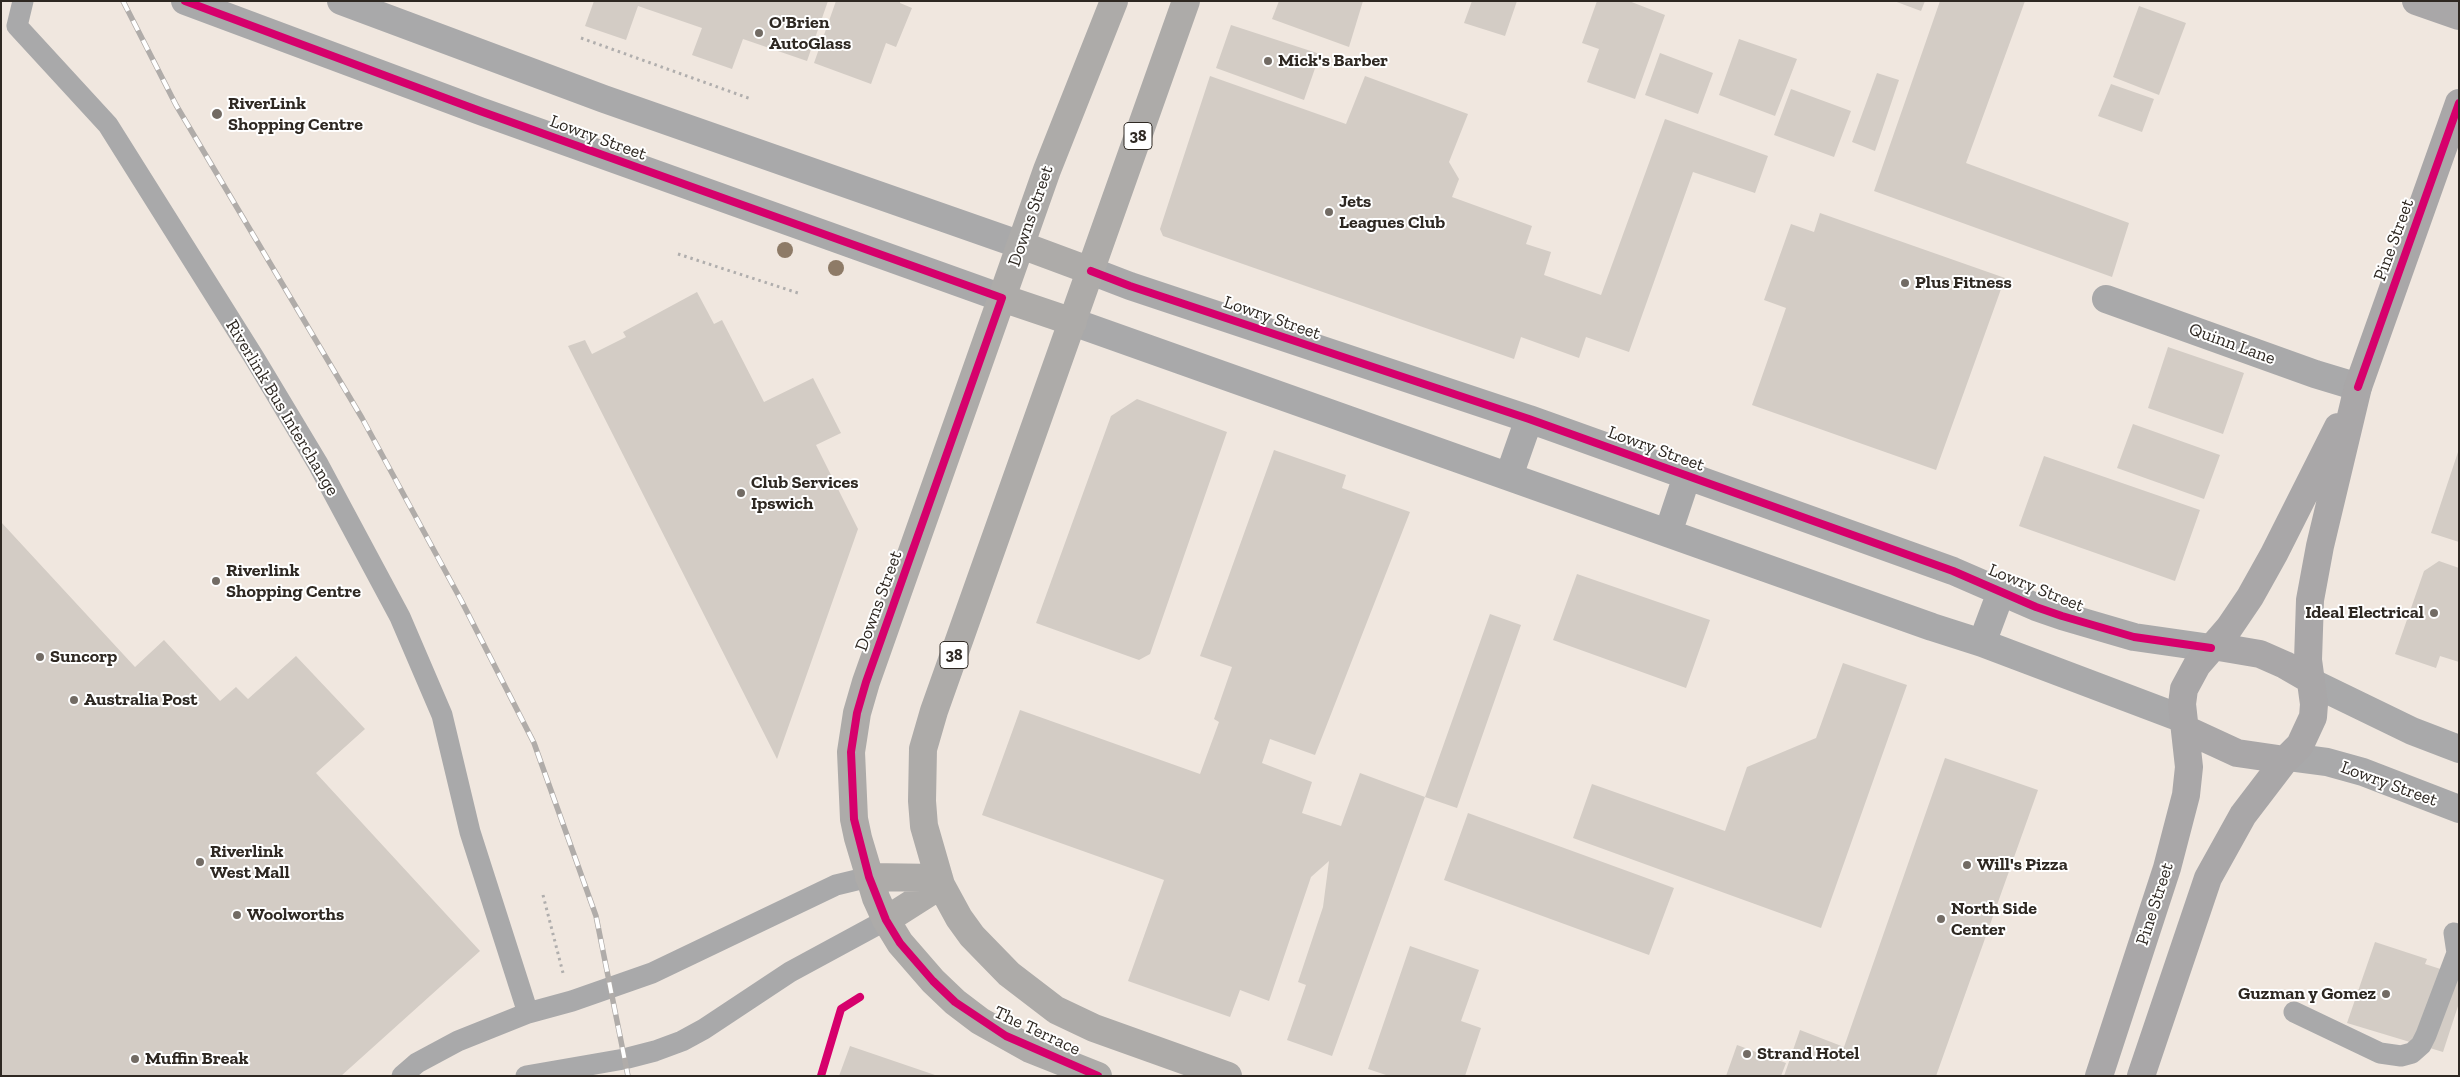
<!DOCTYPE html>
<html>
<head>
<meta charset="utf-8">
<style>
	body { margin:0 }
	#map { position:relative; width:2460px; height:1077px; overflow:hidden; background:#f0e7df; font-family:"Zilla Slab",serif }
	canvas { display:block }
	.frame { position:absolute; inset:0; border:2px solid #2e2822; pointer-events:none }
</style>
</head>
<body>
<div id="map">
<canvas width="2460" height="1077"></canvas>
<div class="frame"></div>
</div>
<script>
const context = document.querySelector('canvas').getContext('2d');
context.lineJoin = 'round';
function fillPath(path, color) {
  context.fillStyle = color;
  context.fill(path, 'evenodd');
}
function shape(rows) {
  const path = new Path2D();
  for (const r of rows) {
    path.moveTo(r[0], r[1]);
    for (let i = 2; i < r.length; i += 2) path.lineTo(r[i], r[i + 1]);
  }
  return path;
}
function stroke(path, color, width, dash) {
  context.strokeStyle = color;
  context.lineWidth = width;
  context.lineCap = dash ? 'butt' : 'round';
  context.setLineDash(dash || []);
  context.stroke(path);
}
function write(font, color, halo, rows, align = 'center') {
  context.font = font + ' "Zilla Slab",serif';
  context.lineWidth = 4;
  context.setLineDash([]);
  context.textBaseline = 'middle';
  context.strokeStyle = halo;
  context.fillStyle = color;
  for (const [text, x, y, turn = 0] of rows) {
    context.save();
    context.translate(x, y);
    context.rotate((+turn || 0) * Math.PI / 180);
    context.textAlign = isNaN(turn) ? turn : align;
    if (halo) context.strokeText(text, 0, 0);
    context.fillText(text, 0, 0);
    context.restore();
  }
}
const building = shape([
	[594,1,828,1,807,61,743,39,732,69,692,55,702,28,638,6,626,40,585,26],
	[836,1,900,1,900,3,912,8,896,47,886,43,871,84,814,63],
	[1279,1,1363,1,1349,47,1272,19],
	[1472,1,1517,1,1505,36,1464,23],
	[1597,1,1629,1,1665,15,1635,99,1587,82,1599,49,1582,43],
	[1894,1,1925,1,1921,11],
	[1940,1,2025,1,1966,163,2129,223,2112,277,1874,191],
	[2139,6,2186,23,2159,95,2113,77],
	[1231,25,1320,54,1304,100,1216,68],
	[1739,39,1797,59,1775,116,1719,95],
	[1660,53,1713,73,1698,114,1645,95],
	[1877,73,1899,80,1875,151,1852,142],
	[1210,76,1346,124,1365,76,1468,114,1449,162,1459,179,1452,197,1532,226,1526,244,1551,252,1544,275,1601,295,1665,119,1768,156,1755,193,1693,172,1629,352,1586,337,1579,358,1521,337,1514,359,1163,236,1160,229],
	[2111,84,2154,99,2142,132,2098,116],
	[1791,89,1851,111,1834,157,1774,135],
	[1820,213,2005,278,1936,470,1752,405,1786,308,1764,300,1791,224,1814,232],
	[697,292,714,324,722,320,764,402,813,378,841,433,816,445,858,529,777,759,568,346,585,340,592,354,626,337,623,332],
	[2168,347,2244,373,2223,434,2148,408],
	[1137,399,1227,432,1150,654,1139,660,1036,623,1111,416],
	[2133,424,2220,455,2204,499,2117,468],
	[1274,450,1346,475,1342,488,1410,512,1315,755,1270,739,1262,763,1312,782,1302,813,1341,826,1360,773,1425,797,1332,1056,1287,1040,1306,985,1298,982,1323,907,1329,861,1311,877,1269,1001,1240,990,1230,1017,1128,981,1164,880,982,815,1020,710,1200,774,1219,722,1214,719,1232,667,1200,656],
	[2458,452,2459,453,2459,542,2431,533],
	[2044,456,2200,510,2175,581,2019,526],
	[1,522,135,667,164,640,220,701,236,687,248,699,296,656,365,729,316,773,480,951,341,1076,1,1076],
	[2439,561,2459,568,2459,662,2440,656,2436,668,2395,654,2424,571],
	[1577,574,1710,620,1686,688,1553,640],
	[1490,614,1521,625,1457,808,1425,797],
	[1843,663,1907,685,1821,928,1573,838,1592,784,1725,831,1747,767,1816,738],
	[1945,758,2038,790,1936,1076,1784,1076,1800,1030,1844,1047],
	[1468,813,1674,888,1649,955,1444,880],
	[2375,942,2427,959,2425,964,2459,975,2459,1003,2443,1052,2347,1023],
	[1410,946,1479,970,1461,1021,1481,1028,1465,1076,1389,1076,1368,1069],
	[1737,1045,1786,1063,1781,1076,1726,1076],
	[850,1046,935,1075,935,1076,839,1076]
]);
const path = shape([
	[581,38,751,99],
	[678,254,801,294],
	[543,895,563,973]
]);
const lane = shape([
	[23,1,17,26,108,125,255,359,318,464,400,617,442,715,470,832,528,1013],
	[2294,1012,2380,1053,2401,1056,2412,1053,2421,1045,2426,1035,2457,953,2454,933],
	[402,1076,417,1063,458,1041,528,1013,572,1001,652,973,836,885,869,877],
	[526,1076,624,1059,655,1051,682,1041,704,1029,790,972,886,920]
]);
const street = shape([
	[185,1,480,111,1002,298],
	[341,1,604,99,1021,245],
	[1091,271,1130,286,1529,419,1953,571,2036,607,2062,616,2134,637,2211,648],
	[2106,299,2315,374,2358,387],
	[1073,322,1932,627,1982,643,2183,719],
	[1509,476,1529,419],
	[1668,533,1687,476],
	[1982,643,2001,592],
	[2311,682,2412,731,2459,749],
	[2289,757,2327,762,2363,772,2459,809]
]);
const secondary = shape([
	[2416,1,2459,16],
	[2213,646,2260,654,2285,665,2311,680],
	[2185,729,2237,753,2285,760],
	[2099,1076,2167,868,2186,795,2189,767,2182,704,2184,689,2197,665,2229,628,2250,597,2274,554,2338,427],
	[2141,1076,2208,878,2243,815,2285,760,2300,745,2313,717,2314,704,2308,660,2310,600,2320,546,2358,387,2459,103]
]);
const primary = shape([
	[1186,1,934,711,923,749,922,801,924,826,941,885,959,918,972,936,1009,974,1056,1010,1094,1028,1228,1076],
	[1021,245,1091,271],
	[1002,298,1073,322],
	[869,877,939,878],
	[886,920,941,885],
	[1098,1076,1030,1049,980,1021,955,1002,933,981,900,943,886,920,876,898,858,838,854,819,851,752,857,713,866,682,1047,170,1114,1]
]);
const rail = shape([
	[123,1,176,105,362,418,461,600,534,743,596,916,628,1076]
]);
const cycleway = shape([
	[185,1,480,111,1002,298,866,682,857,713,851,752,854,819,869,877,886,920,900,943,933,981,955,1002,1006,1036,1098,1076],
	[1091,271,1130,286,1529,419,1953,571,2036,607,2062,616,2134,637,2211,648],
	[2358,387,2459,103],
	[821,1076,841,1009,860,997]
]);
const trees = [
	[785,250],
	[836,268]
];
const markers = [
	[759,33,5,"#726b64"],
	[1268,61,5,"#726b64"],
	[217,114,6,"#726b64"],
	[1329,212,5,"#726b64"],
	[1905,283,5,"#726b64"],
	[741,493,5,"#726b64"],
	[216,581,5,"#726b64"],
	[2434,613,5,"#726b64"],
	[40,657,5,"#726b64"],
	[74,700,5,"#726b64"],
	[200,862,5,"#726b64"],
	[1967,865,5,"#726b64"],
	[237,915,5,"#726b64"],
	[1941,919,5,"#726b64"],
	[2386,994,5,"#726b64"],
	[1747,1054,5,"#726b64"],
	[135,1059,5,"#726b64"]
];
const shields = [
	[1138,136,28],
	[954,655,28]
];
const shieldNames = [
	["38",1138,136],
	["38",954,655]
];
const poiNames = [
	["O'Brien",769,23],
	["AutoGlass",769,44],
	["Mick's Barber",1278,61],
	["RiverLink",228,104],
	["Shopping Centre",228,125],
	["Jets",1339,202],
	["Leagues Club",1339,223],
	["Plus Fitness",1915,283],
	["Club Services",751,483],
	["Ipswich",751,504],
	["Riverlink",226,571],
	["Shopping Centre",226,592],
	["Ideal Electrical",2424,613,"right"],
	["Suncorp",50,657],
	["Australia Post",84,700],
	["Riverlink",210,852],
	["West Mall",210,873],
	["Will's Pizza",1977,865],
	["North Side",1951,909],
	["Center",1951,930],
	["Woolworths",247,915],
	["Guzman y Gomez",2376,994,"right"],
	["Strand Hotel",1757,1054],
	["Muffin Break",145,1059]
];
const streetNames = [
	["Lowry Street",598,138,20],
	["Downs Street",1031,216,-71],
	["Pine Street",2394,240,-70],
	["Lowry Street",1272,318,19],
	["Quinn Lane",2232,344,20],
	["Riverlink Bus Interchange",282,408,59],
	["Lowry Street",1656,449,20],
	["Lowry Street",2036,588,22],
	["Downs Street",879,601,-70],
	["Lowry Street",2389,784,20],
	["Pine Street",2155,904,-72],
	["The Terrace",1037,1031,25]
];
fillPath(building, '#d3ccc5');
stroke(path, '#b0aead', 3, [2.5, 4]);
stroke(lane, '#a9a9aa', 21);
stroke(street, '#a9a9aa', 28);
stroke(secondary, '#a9a7a8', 28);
stroke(primary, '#adaba9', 28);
stroke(rail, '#b0aca9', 5.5);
stroke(rail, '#fff', 4, [11]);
stroke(cycleway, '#d6006c', 8);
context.fillStyle = '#8e7b67';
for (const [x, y] of trees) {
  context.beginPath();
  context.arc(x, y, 8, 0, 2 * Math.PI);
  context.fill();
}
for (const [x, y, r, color] of markers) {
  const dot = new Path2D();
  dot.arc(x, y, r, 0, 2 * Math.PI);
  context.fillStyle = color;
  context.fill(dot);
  stroke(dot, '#fff', 2);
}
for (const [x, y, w] of shields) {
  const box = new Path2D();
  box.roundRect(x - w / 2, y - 13.5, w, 27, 4);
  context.fillStyle = '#fff';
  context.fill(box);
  stroke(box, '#2e2822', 1);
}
write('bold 16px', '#2e2822', null, shieldNames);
write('bold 18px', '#2e2822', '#fff', poiNames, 'left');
write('18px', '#2e2822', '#fff', streetNames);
</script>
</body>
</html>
